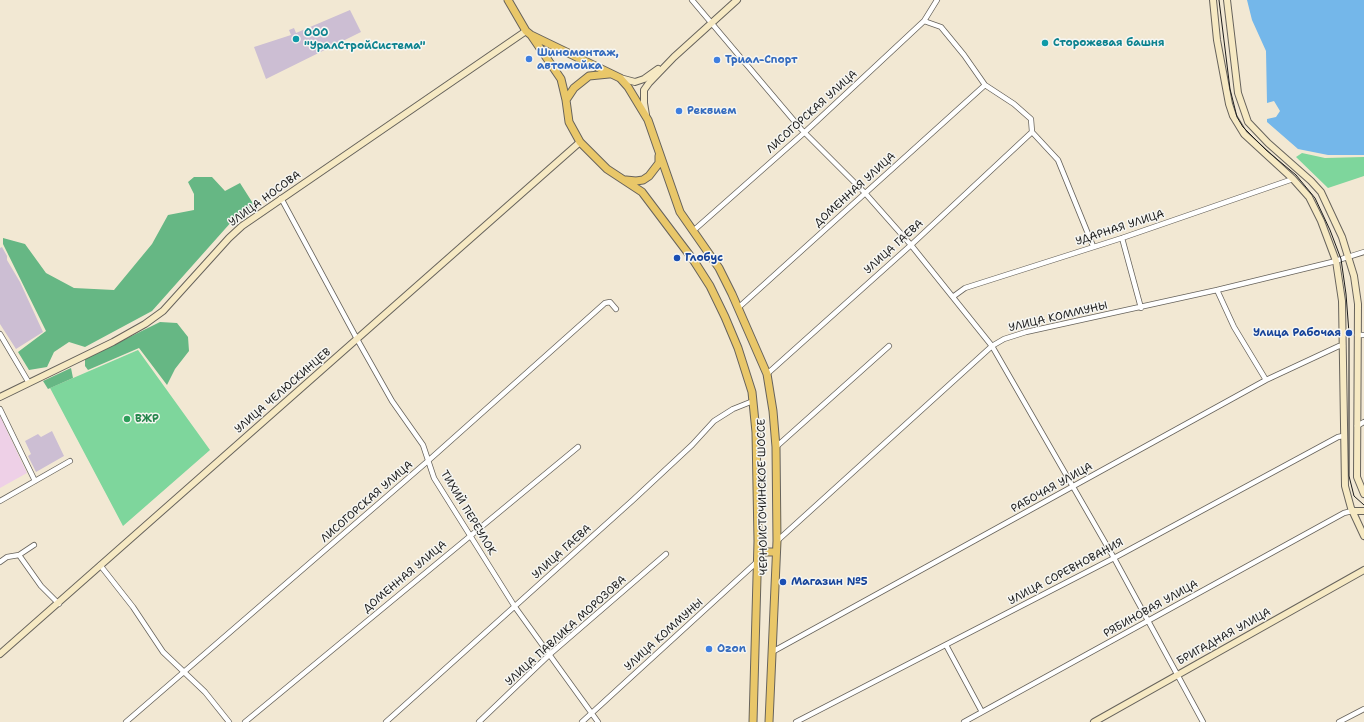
<!DOCTYPE html>
<html>
<head>
<meta charset="utf-8">
<style>
	body { margin:0 }
	canvas { display:block; background:#f2e8d3 }
</style>
</head>
<body>
<canvas width="1364" height="722"></canvas>
<script>
const context = document.querySelector('canvas').getContext('2d');
context.lineJoin = 'round';
function fillPath(path, color) {
  context.fillStyle = color;
  context.fill(path, 'evenodd');
}
function shape(rows) {
  const path = new Path2D();
  for (const r of rows) {
    path.moveTo(r[0], r[1]);
    for (let i = 2; i < r.length; i += 2) path.lineTo(r[i], r[i + 1]);
  }
  return path;
}
function stroke(path, color, width, dash) {
  context.strokeStyle = color;
  context.lineWidth = width;
  context.lineCap = dash ? 'butt' : 'round';
  context.setLineDash(dash || []);
  context.stroke(path);
}
function write(font, color, halo, rows, align = 'center') {
  context.font = font + ' "Shantell Sans",sans-serif';
  context.lineWidth = 3;
  context.setLineDash([]);
  context.textBaseline = 'middle';
  context.strokeStyle = halo;
  context.fillStyle = color;
  for (const [text, x, y, turn = 0] of rows) {
    context.save();
    context.translate(x, y);
    context.rotate((+turn || 0) * Math.PI / 180);
    context.textAlign = isNaN(turn) ? turn : align;
    if (halo) context.strokeText(text, 0, 0);
    context.fillText(text, 0, 0);
    context.restore();
  }
}
const built = shape([
	[0,416,27,473,0,488]
]);
const industrial = shape([
	[350,10,361,32,266,79,254,47,291,35,289,30,294,28,296,33],
	[2,247,7,256,7,260,20,282,43,332,16,349,0,324,0,248],
	[52,431,64,456,36,472,28,456,31,454,25,441,38,434,41,437]
]);
const green = shape([
	[1302,153,1325,158,1364,157,1364,176,1328,188,1296,157],
	[138,350,210,450,123,526,50,388]
]);
const forest = shape([
	[194,177,212,177,225,191,240,183,254,205,233,220,152,311,85,347,69,342,54,352,47,367,29,370,18,352,46,331,3,244,3,238,25,244,46,273,74,288,114,290,152,244,168,215,194,210,194,194,188,182],
	[160,322,177,323,188,337,189,351,175,369,167,385,139,348,88,370,85,366,85,359],
	[71,368,73,378,48,389,43,381]
]);
const water = shape([
	[1247,0,1364,0,1364,155,1328,155,1298,149,1267,122,1267,119,1276,117,1280,111,1274,101,1267,103,1266,51,1252,20]
]);
const street = shape([
	[692,0,801,129,865,193,911,245,992,346,1114,558,1203,722],
	[924,21,941,27,964,55,985,85,1014,104,1031,119,1032,132,1058,160,1093,246],
	[281,198,357,339,392,401,423,445,434,478,515,607,598,722],
	[693,231,805,132,924,21,937,0],
	[1122,238,1141,308],
	[1217,290,1234,327,1266,380],
	[954,296,965,288,1122,238,1293,179],
	[738,308,985,85],
	[0,334,29,383],
	[1357,335,1364,335],
	[767,374,911,245,1032,132],
	[0,409,35,481],
	[1357,426,1364,422],
	[776,447,889,346],
	[0,501,70,461],
	[777,541,992,346,1004,339,1026,332,1217,290,1332,262,1364,252],
	[19,555,41,586,59,604],
	[0,562,7,557,19,555,34,545],
	[100,565,133,607,163,652,205,692,229,722],
	[946,645,982,712],
	[772,652,1266,380,1339,346,1343,346],
	[126,722,429,460,605,303,610,302,616,309],
	[245,722,578,447],
	[386,722,633,500,692,445,714,421,733,409,753,401],
	[479,722,549,655,666,554],
	[582,722,758,561],
	[796,722,1114,558,1338,437,1343,436],
	[964,722,1344,513,1352,511],
	[1339,722,1364,709]
]);
const secondary = shape([
	[1213,0,1217,40,1229,104,1233,116,1244,134,1293,179,1309,197,1321,221,1336,261,1342,301,1345,486,1351,508,1364,536],
	[1227,0,1238,93,1248,122,1268,143,1311,181,1321,192,1342,237,1354,276,1358,304,1357,477,1364,494],
	[620,78,635,82,644,79,658,69],
	[646,115,644,103,644,90,649,83,674,57,737,0],
	[0,397,113,342,145,324,163,311,229,238,242,226,526,31],
	[1352,511,1364,511],
	[0,654,580,142],
	[1094,722,1364,570]
]);
const primary = shape([
	[508,0,526,31,531,35,561,79,566,100],
	[531,35,620,78,628,87,648,120,680,212,719,268,732,294,767,374,773,411,776,447,777,541,769,722],
	[609,74,589,76,574,88,566,100,569,122,580,142,607,169,642,192,694,261,710,286,725,317,738,348,752,392,756,432,758,541,753,722],
	[626,180,636,181,643,180,649,176,659,163,659,156],
	[758,552,776,552]
]);
const tram = shape([
	[1219,0,1230,89,1237,117,1243,127,1266,150,1296,175,1315,198,1330,230,1341,259,1346,294,1349,333,1349,476,1354,496,1364,505]
]);
const markers = [
	[296,39,4,"#0f9aa8"],
	[1045,43,4,"#0f9aa8"],
	[529,59,4,"#3f7fe0"],
	[717,60,4,"#3f7fe0"],
	[679,111,4,"#3f7fe0"],
	[677,258,4,"#1a4fb4"],
	[1349,333,4,"#1a4fb4"],
	[127,419,4,"#2e9e5b"],
	[783,582,4,"#1a4fb4"],
	[709,649,4,"#3f7fe0"]
];
const cultureNames = [
	["ООО",304,33],
	["\"УралСтройСистема\"",304,46],
	["Сторожевая башня",1053,43]
];
const shopNames = [
	["Шиномонтаж,",537,53],
	["автомойка",537,66],
	["Триал-Спорт",725,60],
	["Реквием",687,111],
	["Ozon",717,649]
];
const streetNames = [
	["ЛИСОГОРСКАЯ УЛИЦА",812,112,-42],
	["ДОМЕННАЯ УЛИЦА",855,190,-42],
	["УЛИЦА НОСОВА",265,199,-36],
	["УДАРНАЯ УЛИЦА",1120,228,-18],
	["УЛИЦА ГАЕВА",894,247,-42],
	["УЛИЦА КОММУНЫ",1058,317,-13],
	["УЛИЦА ЧЕЛЮСКИНЦЕВ",283,391,-41],
	["РАБОЧАЯ УЛИЦА",1052,488,-29],
	["ЧЕРНОИСТОЧИНСКОЕ ШОССЕ",763,497,-91],
	["ЛИСОГОРСКАЯ УЛИЦА",367,502,-41],
	["ТИХИЙ ПЕРЕУЛОК",468,513,59],
	["УЛИЦА ГАЕВА",562,552,-42],
	["УЛИЦА СОРЕВНОВАНИЯ",1066,572,-28],
	["ДОМЕННАЯ УЛИЦА",405,577,-40],
	["РЯБИНОВАЯ УЛИЦА",1151,609,-29],
	["УЛИЦА ПАВЛИКА МОРОЗОВА",566,631,-42],
	["УЛИЦА КОММУНЫ",664,635,-42],
	["БРИГАДНАЯ УЛИЦА",1224,637,-29]
];
const transitNames = [
	["Глобус",685,258],
	["Улица Рабочая",1341,333,"right"],
	["Магазин №5",791,582]
];
const leisureNames = [
	["ВЖР",135,419]
];
fillPath(built, '#eed0e7');
fillPath(industrial, '#ccbed3');
fillPath(green, '#7ed69c');
fillPath(forest, '#66b784');
fillPath(water, '#74b7ea');
stroke(street, '#67635c', 6);
stroke(secondary, '#67635c', 8);
stroke(primary, '#67635c', 9);
stroke(street, '#fff', 4.5);
stroke(secondary, '#f6e9c3', 6);
stroke(primary, '#e9c769', 7);
stroke(tram, '#1c1c1c', 1);
for (const [x, y, r, color] of markers) {
  const dot = new Path2D();
  dot.arc(x, y, r, 0, 2 * Math.PI);
  context.fillStyle = color;
  context.fill(dot);
  stroke(dot, '#f6f6f2', 1.5);
}
write('bold 11px', '#0d838f', '#f6f6f2', cultureNames, 'left');
write('bold 11px', '#366cbe', '#f6f6f2', shopNames, 'left');
write('11px', '#1c1c1c', '#f6f6f2', streetNames);
write('bold 11px', '#164399', '#f6f6f2', transitNames, 'left');
write('bold 11px', '#27864d', '#f6f6f2', leisureNames, 'left');
</script>
</body>
</html>
